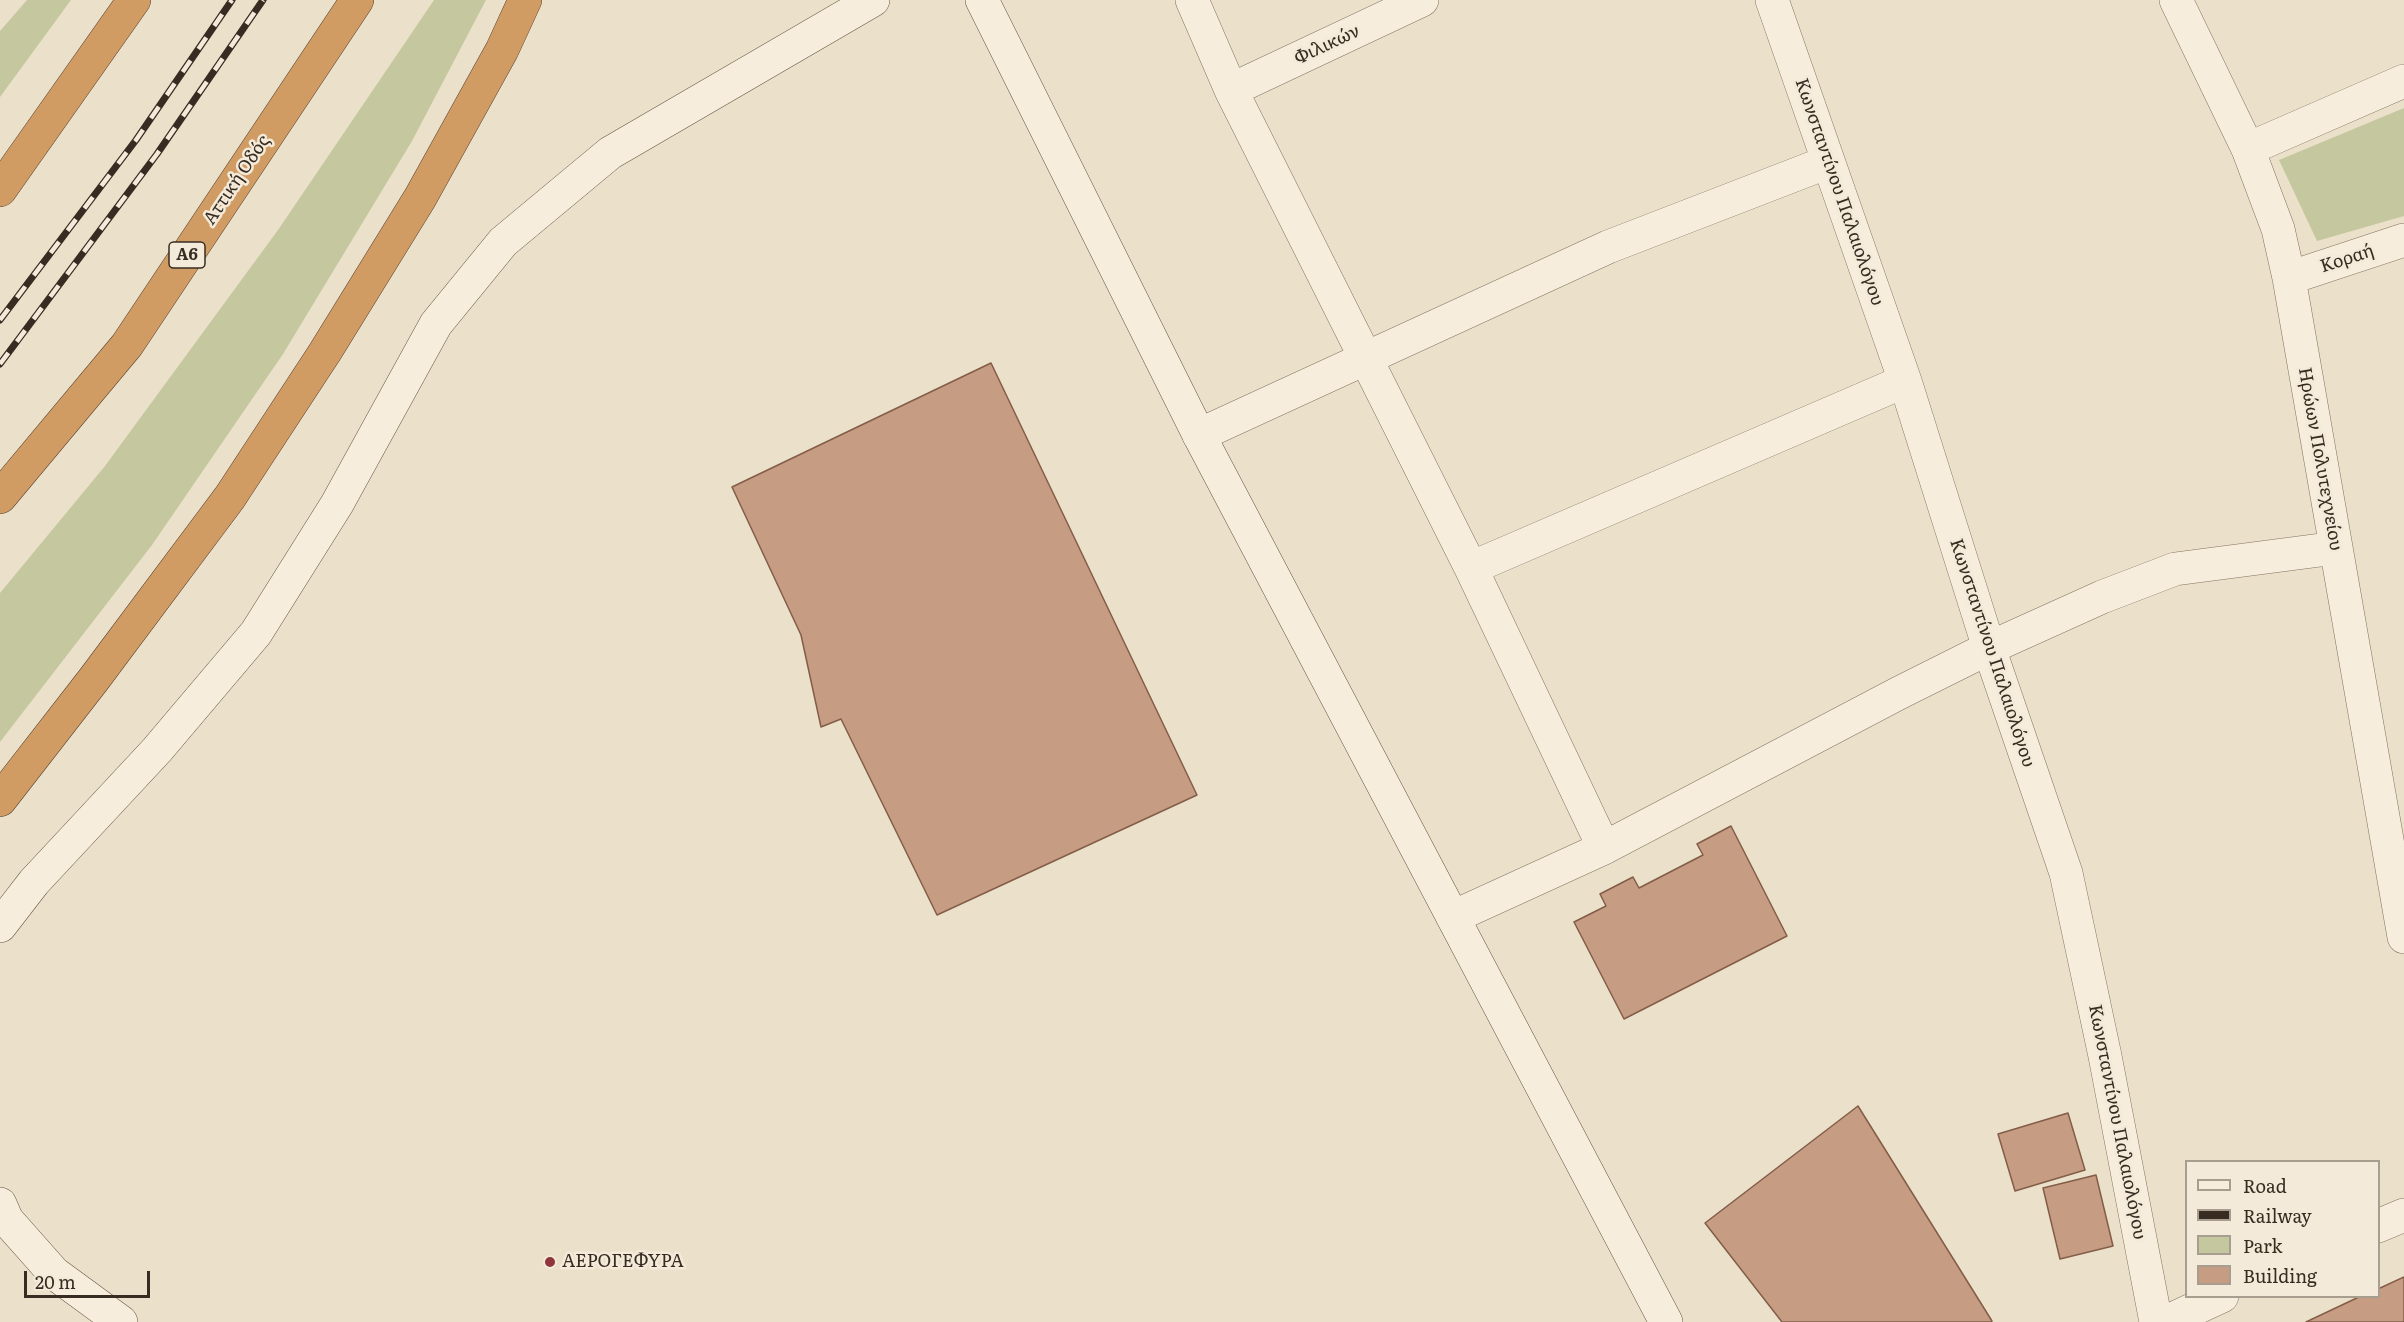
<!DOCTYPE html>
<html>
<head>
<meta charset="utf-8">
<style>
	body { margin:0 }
	#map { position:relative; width:2404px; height:1322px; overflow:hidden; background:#ebe0ca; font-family:Literata,serif }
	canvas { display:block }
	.legend { position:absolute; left:2185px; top:1160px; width:195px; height:138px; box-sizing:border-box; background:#f3ead9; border:2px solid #a89e90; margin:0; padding:8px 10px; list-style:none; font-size:18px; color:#382c22 }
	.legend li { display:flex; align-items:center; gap:12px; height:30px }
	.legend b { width:30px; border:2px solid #a89e90 }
	.scale { position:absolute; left:24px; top:1271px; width:126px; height:27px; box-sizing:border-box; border:3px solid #382c22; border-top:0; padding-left:8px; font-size:18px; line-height:21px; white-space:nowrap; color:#382c22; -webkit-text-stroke:4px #f3ead9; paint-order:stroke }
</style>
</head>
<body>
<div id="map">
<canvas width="2404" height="1322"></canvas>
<ul class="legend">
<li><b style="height:8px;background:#f6eddc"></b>Road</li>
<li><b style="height:8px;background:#382c22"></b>Railway</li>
<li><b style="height:16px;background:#c5c89e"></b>Park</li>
<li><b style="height:16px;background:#c69c83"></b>Building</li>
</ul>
<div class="scale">20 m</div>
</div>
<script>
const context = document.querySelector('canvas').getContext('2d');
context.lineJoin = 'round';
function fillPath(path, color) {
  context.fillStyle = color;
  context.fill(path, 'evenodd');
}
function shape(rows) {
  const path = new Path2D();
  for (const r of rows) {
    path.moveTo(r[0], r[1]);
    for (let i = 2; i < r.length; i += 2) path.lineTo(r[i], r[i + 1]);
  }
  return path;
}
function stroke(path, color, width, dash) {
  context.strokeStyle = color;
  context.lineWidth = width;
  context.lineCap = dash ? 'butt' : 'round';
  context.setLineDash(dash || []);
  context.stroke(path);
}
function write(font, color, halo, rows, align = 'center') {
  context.font = font + ' Literata,serif';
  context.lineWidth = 5;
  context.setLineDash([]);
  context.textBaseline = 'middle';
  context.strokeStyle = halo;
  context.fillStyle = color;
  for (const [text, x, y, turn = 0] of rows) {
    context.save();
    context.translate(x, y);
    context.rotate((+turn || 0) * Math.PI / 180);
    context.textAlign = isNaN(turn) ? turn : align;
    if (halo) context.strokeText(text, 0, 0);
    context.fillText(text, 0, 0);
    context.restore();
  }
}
const green = shape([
	[27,0,71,0,0,97,0,31],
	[434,0,486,0,412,141,283,354,152,545,0,742,0,593,105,466,278,230],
	[2404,108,2404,216,2317,241,2279,160]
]);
const building = shape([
	[991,363,1197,795,937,915,841,719,821,727,801,635,732,487,991,363],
	[1731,826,1787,936,1624,1019,1574,922,1606,906,1600,894,1633,877,1639,888,1703,855,1697,844,1731,826],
	[1858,1106,1992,1321,1991,1322,1782,1322,1705,1223,1858,1106],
	[2068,1113,2085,1170,2015,1191,1998,1134,2068,1113],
	[2096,1175,2113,1246,2060,1259,2043,1188,2096,1175],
	[2404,1277,2404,1322,2306,1322,2361,1296,2378,1296,2378,1289,2404,1277]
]);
const street = shape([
	[1192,0,1231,90,1471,568,1604,848],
	[1772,0,1905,381,1989,648,2066,873,2105,1056,2156,1322],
	[2176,0,2248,149,2278,229,2289,278,2404,937],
	[1231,90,1422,0],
	[2248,149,2404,81],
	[2289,278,2404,240],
	[1199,435,1608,247,1828,162],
	[1471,568,1905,381],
	[1453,917,1604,848,1899,693,1989,648,2102,597,2175,569,2336,548],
	[2378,1226,2404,1215],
	[2166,1322,2222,1296]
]);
const secondary = shape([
	[982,0,1199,435,1666,1322],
	[0,926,34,882,157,750,256,633,337,504,436,324,503,242,610,153,873,0],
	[0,1204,7,1220,54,1273,121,1322]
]);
const highway = shape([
	[0,190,134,0],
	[0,497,127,345,357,0],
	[0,800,94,679,230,497,325,352,420,198,502,50,525,0]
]);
const rail = shape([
	[0,320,136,140,232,0],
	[0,364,157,154,263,0]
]);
const markers = [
	[550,1262,6,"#903539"]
];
const shields = [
	[187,255,36]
];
const shieldNames = [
	["Α6",187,255]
];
const streetNames = [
	["Φιλικών",1327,45,-25],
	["Αττική Οδός",237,180,-56],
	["Κωνσταντίνου Παλαιολόγου",1839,192,71],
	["Κοραή",2347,259,-18],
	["Ηρώων Πολυτεχνείου",2320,459,80],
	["Κωνσταντίνου Παλαιολόγου",1992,653,72],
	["Κωνσταντίνου Παλαιολόγου",2117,1122,79]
];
const poiNames = [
	["ΑΕΡΟΓΕΦΥΡΑ",562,1262]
];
fillPath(green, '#c5c89e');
fillPath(building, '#c69c83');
stroke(building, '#835d48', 1.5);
stroke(street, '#867260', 34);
stroke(secondary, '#685443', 34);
stroke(highway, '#554133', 34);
stroke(street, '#f6eddc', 33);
stroke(secondary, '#f6eddc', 33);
stroke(highway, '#d19c63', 33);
stroke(rail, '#382c22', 7);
stroke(rail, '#f3ead9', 4.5, [14]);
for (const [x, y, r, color] of markers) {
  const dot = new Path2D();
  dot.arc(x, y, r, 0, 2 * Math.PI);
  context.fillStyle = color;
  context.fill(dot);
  stroke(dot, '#f3ead9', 2);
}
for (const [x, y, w] of shields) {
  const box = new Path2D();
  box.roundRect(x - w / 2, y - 13, w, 26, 4.5);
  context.fillStyle = '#f3ead9';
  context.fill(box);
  stroke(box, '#382c22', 1.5);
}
write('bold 16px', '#382c22', null, shieldNames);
write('18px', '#382c22', '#f3ead9', streetNames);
write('18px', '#382c22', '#f3ead9', poiNames, 'left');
</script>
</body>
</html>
